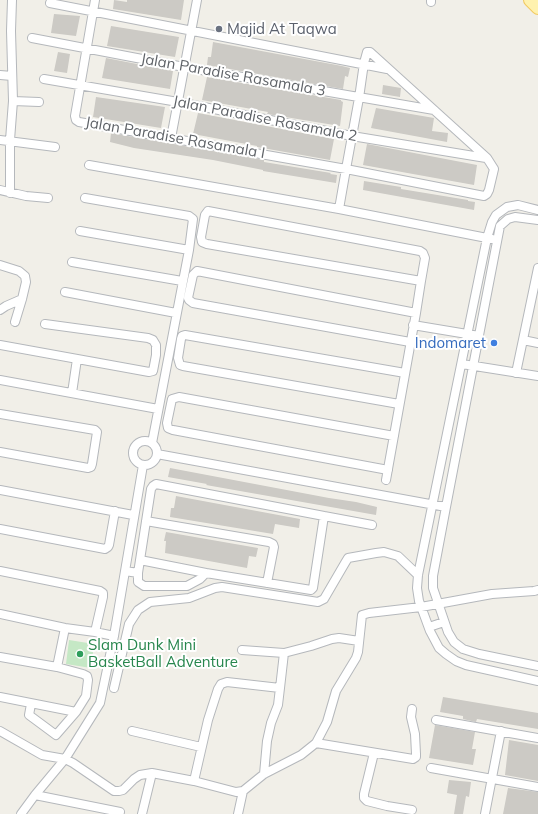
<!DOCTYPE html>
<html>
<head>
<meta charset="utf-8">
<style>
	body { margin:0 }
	canvas { display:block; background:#f1efe8 }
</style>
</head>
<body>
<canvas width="538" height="814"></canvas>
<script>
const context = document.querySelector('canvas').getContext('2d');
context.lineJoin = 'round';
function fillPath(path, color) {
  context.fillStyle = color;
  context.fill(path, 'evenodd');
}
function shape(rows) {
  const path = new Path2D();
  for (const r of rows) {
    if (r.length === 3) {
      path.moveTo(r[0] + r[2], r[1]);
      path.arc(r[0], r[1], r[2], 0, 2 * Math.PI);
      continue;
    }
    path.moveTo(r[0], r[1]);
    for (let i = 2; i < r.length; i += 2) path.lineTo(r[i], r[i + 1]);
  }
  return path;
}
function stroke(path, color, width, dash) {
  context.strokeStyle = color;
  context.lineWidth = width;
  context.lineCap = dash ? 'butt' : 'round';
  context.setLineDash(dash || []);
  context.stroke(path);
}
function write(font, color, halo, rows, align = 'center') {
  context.font = font + ' Mulish,sans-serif';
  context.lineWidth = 4;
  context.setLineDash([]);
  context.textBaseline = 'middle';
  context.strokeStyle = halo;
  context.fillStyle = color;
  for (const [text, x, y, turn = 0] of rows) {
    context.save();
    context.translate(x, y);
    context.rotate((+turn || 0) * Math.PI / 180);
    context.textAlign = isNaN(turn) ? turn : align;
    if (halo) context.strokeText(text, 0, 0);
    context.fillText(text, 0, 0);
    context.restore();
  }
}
const green = shape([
	[69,640,94,644,91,668,66,664]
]);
const building = shape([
	[114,0,127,2,127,0,184,0,181,20,113,9],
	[54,14,80,16,76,36,51,33],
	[111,26,179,37,175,57,107,46],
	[213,42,342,66,350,68,348,77,345,76,343,89,207,65,208,57,211,57],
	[58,52,70,54,67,73,54,71],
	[106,58,173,71,170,89,102,78],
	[207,77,341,100,341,101,343,102,340,126,267,114,268,112,202,100],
	[383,85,401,88,400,97,382,94],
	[96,97,165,107,161,128,93,117],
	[376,108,434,118,432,131,448,133,447,142,371,128],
	[198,113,334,139,330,160,257,147,257,146,193,134],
	[111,133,264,160,264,162,331,173,330,174,337,175,336,183,263,171,263,170,213,160,134,148,110,142],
	[367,144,477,165,474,185,363,165],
	[364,181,401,187,401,189,468,200,468,201,475,202,474,210,363,190],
	[170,468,329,498,356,502,377,507,376,515,206,485,207,484,168,477],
	[176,496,300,519,299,528,275,524,273,534,170,517,171,508,174,508],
	[166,532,258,548,256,557,249,556,247,568,165,553,166,541,164,541],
	[443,697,538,713,538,729,477,719,476,722,463,719,463,716,440,712],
	[435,725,475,732,472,749,476,749,473,765,429,758],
	[509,740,538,745,538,781,505,775],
	[449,780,471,782,469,797,466,796,463,814,454,814,457,795,447,793],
	[508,788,538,792,538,814,503,814]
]);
const street = shape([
	[12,0,11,31,13,101,39,102],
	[95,0,75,116,76,120,79,122,346,169,484,196,487,194,489,190,494,169,487,158,370,52,367,52,364,63,359,98,346,169,339,209],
	[431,0,431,2],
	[50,3,387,69],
	[32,38,184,67,434,110],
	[0,75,12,76],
	[44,79,178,102,352,136,486,158],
	[171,138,197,0],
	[0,140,55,147],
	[89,165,339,209,492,239],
	[0,190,26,196,48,198],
	[10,193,10,140,13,101],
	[85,198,189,216,193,219,189,250,152,443],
	[538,210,518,205,507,207,496,215,492,222,487,238,418,575,417,588,419,601,430,631,439,648,446,654,456,661,466,665,538,681],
	[208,211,420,251,423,253,425,258,421,281,207,244,202,242,201,237,205,215,208,211],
	[538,220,515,217,508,219,500,226,446,507,433,576,433,588,448,632,454,642,463,649,479,654,538,666],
	[80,231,189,250],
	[72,262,182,281],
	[0,265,19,271,25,276,26,282,22,299,15,322],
	[65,292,176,313],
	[0,310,6,306,22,299],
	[413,325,479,336],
	[523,340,538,343],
	[410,342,193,303,189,300,188,298,193,275,197,271,416,313,421,281],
	[0,345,149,372,153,371,156,355,156,345,153,340,148,338,45,324],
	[462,364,538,376],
	[516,373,538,268],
	[0,380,158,409],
	[72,393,77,359],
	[399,404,183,366,180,365,178,358,181,339,182,336,185,335,405,373],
	[0,414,95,430,97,432,92,464,91,467,88,468,0,452],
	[145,453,12],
	[157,454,446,507],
	[388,470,173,430,168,428,167,423,172,399,179,397,394,436],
	[386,480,416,313],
	[0,490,133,515],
	[146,521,269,542,273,544,274,547,267,583],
	[0,529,105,549,108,547,109,545,115,511],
	[140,560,206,573],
	[0,571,100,591,103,593,103,597,95,632,65,628,0,614],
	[125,571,138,573,138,582,144,586,187,586,200,579,206,573,311,590,313,588,324,516,372,525],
	[138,573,151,489,153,486,156,484,324,516],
	[429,627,444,622],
	[95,632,114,636],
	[242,650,284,653,311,646,332,639,339,638,359,641],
	[0,657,57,667,83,674,87,676,88,680,86,696,76,712,0,697],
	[57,667,65,628],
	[114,688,129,624,138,610,150,602,189,598,215,588,222,587,318,602,324,599,345,563,348,558,376,553,384,552,398,556,418,575],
	[31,704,29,715,56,735,76,712],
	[436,720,538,738],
	[0,731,42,755,65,759,73,763,114,791,119,791,123,790,134,779,140,775,152,773,194,781,236,792,243,791],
	[132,731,201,747],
	[316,743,413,759,416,757,416,754,415,734,411,717,412,709],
	[374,753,364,794,364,798,367,801,387,806,412,810],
	[431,768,538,787],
	[264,774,267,741,271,723,278,705,280,688],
	[194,781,208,720,218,689,221,684,227,682,280,688,284,653],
	[35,795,65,759,100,703,114,636,143,465],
	[21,814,35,795,120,812],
	[142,814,152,773],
	[238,814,243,791,264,774,301,755,316,743,327,722,336,691,356,658,358,652,362,615,369,613,421,607,492,594,534,591,538,590],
	[485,814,501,731]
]);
const primary = shape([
	[530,0,538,8]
]);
const markers = [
	[219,29,4,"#6b7280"],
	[494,343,4,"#3f7fe0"],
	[80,654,4,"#2e9e5b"]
];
const worshipNames = [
	["Majid At Taqwa",227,29]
];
const streetNames = [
	["Jalan Paradise Rasamala 3",233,75,10],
	["Jalan Paradise Rasamala 2",265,119,11],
	["Jalan Paradise Rasamala I",175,138,10]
];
const shopNames = [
	["Indomaret",486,343]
];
const leisureNames = [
	["Slam Dunk Mini",88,645],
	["BasketBall Adventure",88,662]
];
fillPath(green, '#c5e8c5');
fillPath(building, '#cccac5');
stroke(street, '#b5b8bc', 10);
stroke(primary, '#f2c960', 14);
stroke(street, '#fff', 8);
stroke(primary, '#fff2af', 12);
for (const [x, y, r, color] of markers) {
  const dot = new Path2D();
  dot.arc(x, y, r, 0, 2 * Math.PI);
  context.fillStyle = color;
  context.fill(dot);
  stroke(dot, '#fff', 1.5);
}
write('15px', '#5b616d', '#fff', worshipNames, 'left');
write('15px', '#5f6368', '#fff', streetNames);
write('15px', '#366cbe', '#fff', shopNames, 'right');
write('15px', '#27864d', '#fff', leisureNames, 'left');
</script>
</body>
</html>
